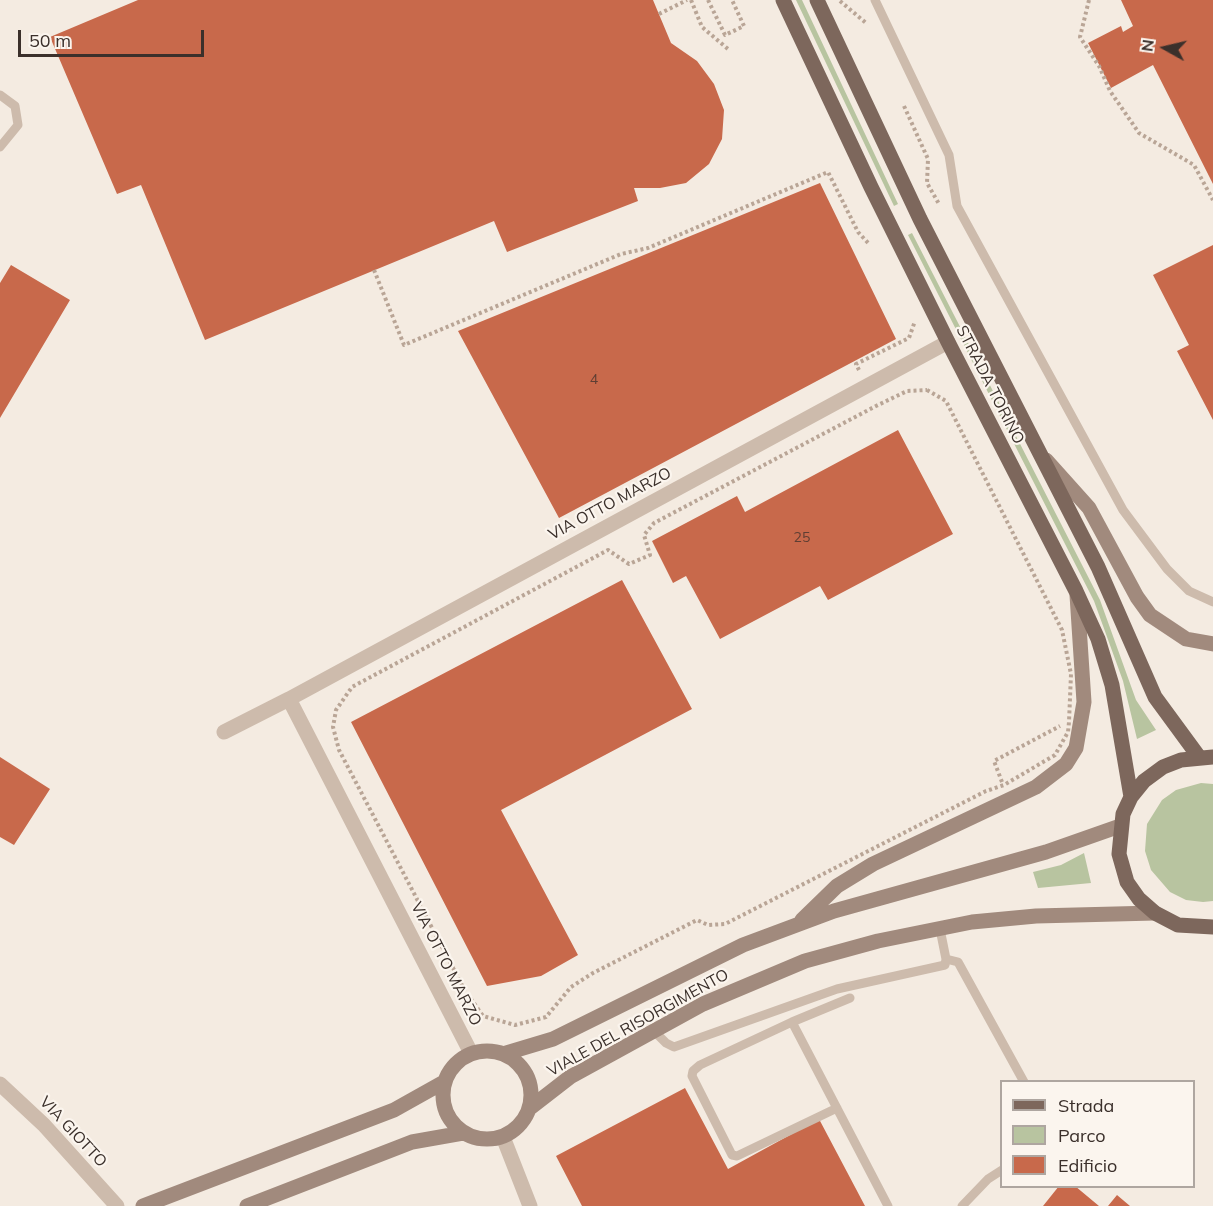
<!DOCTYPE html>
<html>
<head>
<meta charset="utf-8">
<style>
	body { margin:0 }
	#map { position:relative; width:1213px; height:1206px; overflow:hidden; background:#f4ebe1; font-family:Mulish,sans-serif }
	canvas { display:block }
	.legend { position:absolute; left:1000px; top:1080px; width:195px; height:108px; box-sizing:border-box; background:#fbf5ee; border:2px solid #aea6a0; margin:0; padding:8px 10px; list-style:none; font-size:18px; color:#3b302b }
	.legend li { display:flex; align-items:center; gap:12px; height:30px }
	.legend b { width:30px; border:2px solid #aea6a0 }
	.north { position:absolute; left:1135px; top:18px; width:60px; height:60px; -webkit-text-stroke:4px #fbf5ee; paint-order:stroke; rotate:278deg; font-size:16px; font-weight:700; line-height:24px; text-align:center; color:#3b302b }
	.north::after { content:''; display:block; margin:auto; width:21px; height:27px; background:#3b302b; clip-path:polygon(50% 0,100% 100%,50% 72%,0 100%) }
	.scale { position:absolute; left:18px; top:30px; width:186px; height:27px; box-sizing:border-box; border:3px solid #3b302b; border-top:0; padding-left:8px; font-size:18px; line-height:21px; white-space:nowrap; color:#3b302b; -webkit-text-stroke:4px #fbf5ee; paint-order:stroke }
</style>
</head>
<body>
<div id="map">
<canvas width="1213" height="1206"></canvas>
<ul class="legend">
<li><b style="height:8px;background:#7d675c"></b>Strada</li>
<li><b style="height:16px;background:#b8c4a0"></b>Parco</li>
<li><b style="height:16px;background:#c8694b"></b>Edificio</li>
</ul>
<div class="north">N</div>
<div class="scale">50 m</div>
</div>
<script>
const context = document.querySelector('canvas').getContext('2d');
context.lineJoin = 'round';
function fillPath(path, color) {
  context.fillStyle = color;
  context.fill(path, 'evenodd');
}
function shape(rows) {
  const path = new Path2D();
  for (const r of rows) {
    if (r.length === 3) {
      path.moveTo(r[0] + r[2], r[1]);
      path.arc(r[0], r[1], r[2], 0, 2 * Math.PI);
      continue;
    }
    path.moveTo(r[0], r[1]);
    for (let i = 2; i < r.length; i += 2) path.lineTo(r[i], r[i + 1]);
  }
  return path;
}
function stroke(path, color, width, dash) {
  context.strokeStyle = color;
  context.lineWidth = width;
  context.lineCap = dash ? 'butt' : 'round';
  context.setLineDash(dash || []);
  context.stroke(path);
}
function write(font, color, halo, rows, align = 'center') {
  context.font = font + ' Mulish,sans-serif';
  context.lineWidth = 4.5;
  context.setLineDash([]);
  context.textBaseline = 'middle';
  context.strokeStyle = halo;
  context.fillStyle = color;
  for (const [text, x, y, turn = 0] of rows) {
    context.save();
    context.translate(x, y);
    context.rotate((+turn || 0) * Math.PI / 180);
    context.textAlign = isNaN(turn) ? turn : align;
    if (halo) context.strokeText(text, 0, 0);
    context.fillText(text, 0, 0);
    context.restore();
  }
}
const green = shape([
	[796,0,802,0,898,204,894,206],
	[912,233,1100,600,1136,700,1156,730,1137,739,1123,681,1094,601,908,235],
	[1201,783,1213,784,1213,901,1203,902,1186,900,1170,892,1151,870,1145,851,1147,824,1162,800,1176,790],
	[1084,853,1091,883,1038,888,1033,872,1061,865]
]);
const building = shape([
	[138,0,653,0,671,43,697,61,714,84,724,110,722,139,709,164,686,183,660,188,634,188,638,201,507,252,494,221,205,340,141,185,117,194,50,37],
	[1121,0,1213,0,1213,184,1153,65,1111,88,1088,43,1121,26,1123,32,1133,26],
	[820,183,896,339,559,518,458,331],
	[1213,245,1213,420,1177,351,1189,345,1153,275],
	[11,265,70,300,0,418,0,283],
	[898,430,953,534,828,600,820,586,720,639,686,576,673,583,652,541,737,496,745,512],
	[622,580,692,709,501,810,578,955,541,976,487,986,351,722],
	[0,757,50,789,14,845,0,837],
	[685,1088,728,1169,819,1119,865,1206,582,1206,556,1156],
	[1059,1186,1075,1186,1099,1206,1043,1206],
	[1117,1195,1130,1206,1108,1206]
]);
const path = shape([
	[691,0,702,27,728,49],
	[708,0,725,35,744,26,732,0],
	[1089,0,1080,37,1099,66,1110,91,1139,133,1194,165,1213,200],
	[840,1,866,23],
	[659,14,687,0],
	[904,106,928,159,927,183,939,204],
	[374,270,404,345,621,254,648,248,828,172,858,232,869,244],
	[859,370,856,364,909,338,915,321],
	[927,390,946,401,1062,630,1071,674,1069,722,1068,732,1055,755,1004,785,986,791,725,924,708,925,697,920,593,973,571,987,546,1017,515,1025,483,1016,464,989,339,750,333,727,336,710,352,687,608,550,629,564,650,555,644,535,654,523,876,406,907,391,927,390],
	[1002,782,994,761,1060,726]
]);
const lane = shape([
	[875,0,949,155,957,206,1123,510,1167,569,1189,591,1213,602],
	[0,95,15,106,18,125,0,147],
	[946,959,958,962,1024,1082],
	[792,1022,888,1206],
	[654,1031,666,1043,674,1047,837,989,945,965,946,959,940,929],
	[837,1108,737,1156,732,1155,692,1076,693,1071,700,1065,792,1022,850,998],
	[962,1206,988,1179,1002,1170]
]);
const street = shape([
	[224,732,289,699],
	[471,1053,289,699,948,342],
	[0,1084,44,1125,117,1206],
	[503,1137,530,1206]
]);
const secondary = shape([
	[1046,460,1089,508,1137,597,1150,615,1186,639,1213,644],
	[802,920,837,886,873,864,1036,787,1066,764,1076,748,1084,702,1077,595],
	[487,1095,44],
	[503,1054,553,1039,743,945,834,911,1046,852,1120,826],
	[530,1108,570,1077,703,1004,805,961,878,941,972,922,1036,916,1155,913],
	[143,1206,394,1110,444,1082],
	[247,1206,412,1142,463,1133]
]);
const primary = shape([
	[783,0,871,187,948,342,1076,591,1098,639,1112,685,1131,797],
	[817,0,920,219,1098,567,1155,697,1199,757],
	[1213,757,1181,760,1163,767,1144,781,1131,797,1123,814,1119,854,1127,882,1139,899,1155,913,1178,925,1213,927]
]);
const numberNames = [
	["4",594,380],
	["25",802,538]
];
const streetNames = [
	["STRADA TORINO",990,385,63],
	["VIA OTTO MARZO",610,504,-28],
	["VIA OTTO MARZO",446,964,63],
	["VIALE DEL RISORGIMENTO",638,1023,-29],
	["VIA GIOTTO",73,1132,47]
];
fillPath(green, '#b8c4a0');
fillPath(building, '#c8694b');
stroke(path, '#b9a596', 4, [3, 3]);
stroke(lane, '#cdbbac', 9);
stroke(street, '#cdbbac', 15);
stroke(secondary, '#a18a7d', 15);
stroke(primary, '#7d675c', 15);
write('14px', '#5e3e33', null, numberNames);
write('16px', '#3b302b', '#fbf5ee', streetNames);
</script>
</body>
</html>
